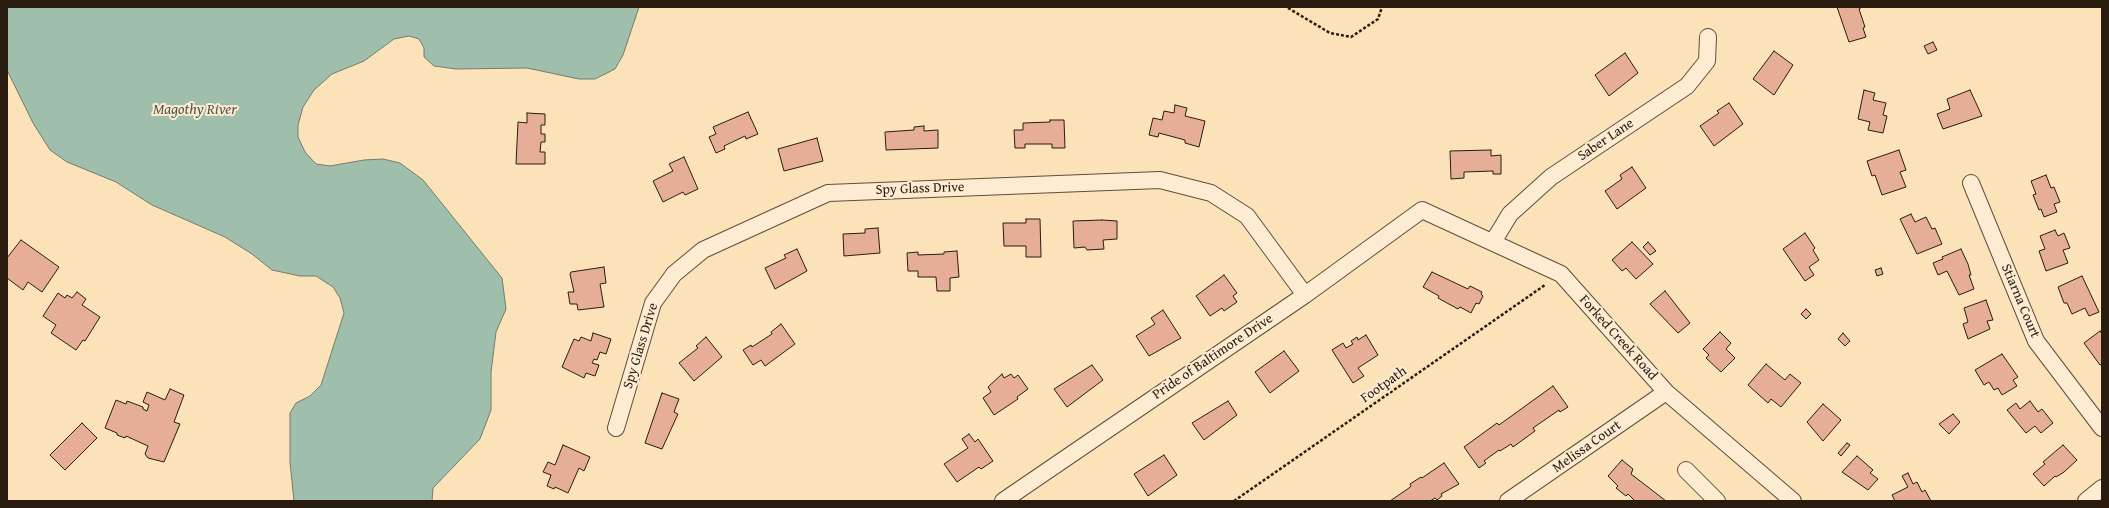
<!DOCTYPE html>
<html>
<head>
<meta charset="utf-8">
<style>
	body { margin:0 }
	#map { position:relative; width:2109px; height:508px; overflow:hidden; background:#fce2b9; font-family:"Gentium Book Plus",serif }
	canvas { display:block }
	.frame { position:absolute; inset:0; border:8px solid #291c0f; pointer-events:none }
</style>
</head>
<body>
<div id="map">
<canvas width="2109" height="508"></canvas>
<div class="frame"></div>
</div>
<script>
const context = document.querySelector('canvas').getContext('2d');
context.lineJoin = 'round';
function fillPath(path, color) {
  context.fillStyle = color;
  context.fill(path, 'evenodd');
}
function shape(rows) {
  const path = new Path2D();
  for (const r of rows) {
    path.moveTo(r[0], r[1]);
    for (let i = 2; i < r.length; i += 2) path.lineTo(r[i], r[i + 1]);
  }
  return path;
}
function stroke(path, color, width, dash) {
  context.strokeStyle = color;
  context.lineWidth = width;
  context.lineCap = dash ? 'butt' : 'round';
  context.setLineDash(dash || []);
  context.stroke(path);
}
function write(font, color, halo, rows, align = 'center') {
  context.font = font + ' "Gentium Book Plus",serif';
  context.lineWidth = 4;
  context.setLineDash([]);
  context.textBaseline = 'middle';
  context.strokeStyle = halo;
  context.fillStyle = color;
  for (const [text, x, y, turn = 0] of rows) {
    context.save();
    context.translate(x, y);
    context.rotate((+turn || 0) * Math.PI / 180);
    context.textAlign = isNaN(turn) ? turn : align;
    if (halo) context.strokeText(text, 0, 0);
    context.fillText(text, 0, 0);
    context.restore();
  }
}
const water = shape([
	[7,7,639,7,623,55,615,69,595,79,579,79,527,68,456,69,434,66,424,57,424,48,419,39,409,36,394,39,364,61,332,74,314,90,303,107,298,125,298,137,305,152,316,164,330,166,364,160,383,159,400,163,423,180,502,278,506,309,496,332,491,372,491,410,480,439,433,488,432,501,294,501,290,462,290,413,296,403,310,396,321,385,344,313,340,298,333,287,316,276,300,276,272,270,252,254,225,237,152,205,116,182,67,162,50,150,33,123,7,70,7,7]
]);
const building = shape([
	[1837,7,1862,7,1859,9,1865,27,1863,28,1866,37,1849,42,1837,7],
	[1933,42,1937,50,1928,54,1924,46,1933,42],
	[1774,51,1793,65,1774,95,1753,79,1774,51],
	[1625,53,1638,73,1609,96,1595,75,1625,53],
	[1864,90,1875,93,1873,100,1886,103,1883,115,1887,116,1883,133,1868,130,1870,122,1858,119,1864,90],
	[1970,90,1982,116,1943,129,1937,114,1950,109,1947,99,1970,90],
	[1729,103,1743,124,1714,146,1700,126,1719,113,1717,111,1729,103],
	[1175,105,1187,108,1185,116,1205,121,1199,147,1185,143,1185,140,1159,133,1158,137,1149,135,1153,118,1162,120,1164,111,1174,113,1175,105],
	[748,112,758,134,746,139,745,136,724,146,725,149,716,153,709,137,716,134,713,127,748,112],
	[527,113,545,114,545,125,541,125,541,134,545,134,545,142,541,142,540,152,545,152,545,164,516,164,518,122,527,123,527,113],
	[1050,120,1064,120,1065,148,1052,148,1052,144,1025,144,1025,148,1015,148,1014,130,1023,130,1023,123,1050,122,1050,120],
	[924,126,924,131,938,130,938,148,886,150,885,132,914,130,914,127,924,126],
	[817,138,823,161,784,171,778,149,817,138],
	[1491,150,1491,156,1501,155,1501,174,1493,174,1493,171,1464,172,1464,178,1451,179,1450,151,1491,150],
	[1899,150,1906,170,1900,172,1906,187,1882,195,1875,175,1872,176,1867,161,1899,150],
	[684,157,698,189,685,195,683,192,663,202,653,181,673,171,669,164,684,157],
	[1632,167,1646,188,1617,209,1605,191,1622,179,1620,175,1632,167],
	[2046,175,2051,188,2054,187,2060,202,2054,204,2057,212,2044,217,2041,209,2039,210,2033,195,2036,194,2031,181,2046,175],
	[1911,214,1915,222,1926,217,1932,229,1935,228,1942,244,1917,254,1900,219,1911,214],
	[1026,219,1040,219,1041,257,1026,257,1026,246,1004,246,1003,223,1026,223,1026,219],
	[1102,220,1117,221,1117,239,1103,240,1104,249,1087,250,1085,247,1074,248,1073,221,1102,220],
	[878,228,880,253,844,256,843,234,865,233,865,229,878,228],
	[2055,230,2058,236,2064,233,2070,248,2063,250,2068,263,2046,271,2039,251,2045,249,2040,236,2055,230],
	[1805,233,1815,248,1813,250,1819,260,1809,267,1814,275,1805,281,1783,249,1805,233],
	[21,240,59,267,42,292,28,282,23,290,7,278,7,258,21,240],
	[1632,242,1653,264,1636,279,1626,268,1622,271,1612,260,1632,242],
	[1648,242,1656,251,1650,255,1643,247,1648,242],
	[797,249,807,271,775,289,765,268,786,258,784,255,797,249],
	[1961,249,1968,264,1971,275,1969,275,1974,289,1959,295,1947,271,1938,275,1933,263,1943,259,1942,257,1961,249],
	[957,251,959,277,950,278,950,291,937,291,936,277,918,277,918,271,908,271,907,253,918,252,918,255,944,254,944,252,957,251],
	[604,267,606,283,600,284,604,307,578,310,577,304,570,304,568,292,574,292,570,274,571,272,604,267],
	[1881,268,1883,274,1877,276,1875,270,1881,268],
	[1432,272,1468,289,1470,286,1482,292,1481,294,1483,296,1479,304,1476,303,1471,313,1460,307,1458,309,1438,298,1439,296,1423,287,1432,272],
	[1224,275,1237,293,1233,296,1237,302,1224,311,1222,308,1210,316,1196,296,1224,275],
	[2082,276,2099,312,2089,316,2085,308,2072,314,2067,303,2064,303,2058,287,2082,276],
	[1665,291,1690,323,1678,333,1650,304,1665,291],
	[77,292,86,299,82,305,100,317,85,341,83,340,76,350,51,333,56,325,43,316,58,293,65,298,67,295,72,298,77,292],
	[1986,300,1993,320,1987,321,1990,329,1968,339,1963,324,1968,322,1964,308,1986,300],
	[1806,309,1811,314,1806,319,1801,314,1806,309],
	[1163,310,1181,338,1149,356,1136,336,1155,324,1151,318,1163,310],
	[781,324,795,344,765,366,761,360,753,365,743,350,751,345,752,347,772,334,771,332,781,324],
	[2100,331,2102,334,2102,364,2100,365,2084,343,2100,331],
	[1720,332,1731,343,1726,349,1735,358,1721,372,1706,358,1709,355,1703,349,1720,332],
	[593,333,611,339,606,354,600,352,597,360,594,359,592,363,599,365,595,376,586,373,584,378,562,367,574,339,579,341,581,337,591,341,593,333],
	[1843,333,1850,341,1845,346,1838,339,1843,333],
	[1366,335,1378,355,1358,368,1364,376,1353,383,1332,350,1343,343,1346,348,1353,344,1351,341,1357,337,1358,340,1366,335],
	[706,337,722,357,694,381,679,363,698,348,696,346,706,337],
	[1284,351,1299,371,1270,393,1255,372,1284,351],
	[2002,354,2018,377,2013,380,2017,386,2002,395,1998,388,1994,390,1989,382,1984,385,1975,370,2002,354],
	[1766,364,1785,380,1790,374,1801,383,1781,407,1771,399,1768,403,1748,385,1766,364],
	[1092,365,1103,380,1067,407,1054,389,1092,365],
	[1002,374,1004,378,1011,374,1014,378,1018,375,1028,389,1017,397,1018,399,994,415,983,398,991,392,988,387,1002,374],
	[1553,386,1568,407,1560,412,1559,410,1533,428,1535,431,1513,447,1511,444,1500,451,1499,450,1488,458,1484,461,1486,463,1479,468,1464,447,1497,423,1499,425,1553,386],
	[170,389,184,395,174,422,180,424,164,462,148,458,145,454,148,446,126,436,125,438,117,435,117,433,105,428,116,400,126,404,127,401,143,407,143,409,147,411,149,405,143,402,147,392,165,400,170,389],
	[662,393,679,399,674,412,678,414,662,449,645,443,662,393],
	[1228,401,1237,415,1204,440,1192,423,1228,401],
	[2030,401,2038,412,2042,409,2053,423,2041,433,2035,426,2026,433,2007,410,2016,403,2020,409,2030,401],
	[1823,404,1841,420,1823,441,1807,422,1823,404],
	[1953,414,1960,422,1949,434,1939,424,1953,414],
	[82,423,97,438,65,470,50,455,82,423],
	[969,434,975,442,978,439,993,461,981,469,979,467,957,482,944,464,968,448,962,439,969,434],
	[1847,443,1850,445,1841,456,1838,453,1847,443],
	[563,445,590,457,584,471,579,468,568,493,555,487,554,489,547,486,551,475,543,472,548,462,555,465,563,445],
	[2063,445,2077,460,2064,472,2056,477,2055,476,2044,486,2033,474,2045,464,2043,462,2063,445],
	[1164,455,1177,475,1148,496,1134,474,1164,455],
	[1857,456,1873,470,1870,473,1878,479,1868,490,1842,472,1857,456],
	[1622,460,1633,469,1631,474,1666,501,1635,501,1628,494,1626,496,1616,488,1618,486,1608,476,1622,460],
	[1444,463,1459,484,1441,494,1442,496,1437,500,1435,498,1430,501,1390,501,1409,488,1411,486,1410,484,1421,477,1422,478,1444,463],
	[1908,473,1913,484,1917,482,1922,492,1925,490,1931,501,1895,501,1892,495,1908,487,1902,476,1908,473]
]);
const path = shape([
	[1288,8,1330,33,1351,37,1378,19,1382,7],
	[1234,501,1545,285]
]);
const street = shape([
	[1971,183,2036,341,2102,428],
	[1493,242,1510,214,1551,177,1687,86,1707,61,1708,37],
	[616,428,653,303,674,274,703,250,828,193,1160,180,1211,193,1247,216,1305,295],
	[1686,470,1717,501],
	[1003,501,1305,295,1422,210,1561,274,1666,392,1793,501],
	[1508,501,1666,392],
	[2086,501,2102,488]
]);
const streetNames = [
	["Saber Lane",1606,140,-34],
	["Spy Glass Drive",920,189,-2],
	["Stiarna Court",2020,301,67],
	["Forked Creek Road",1618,338,48],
	["Spy Glass Drive",641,346,-73],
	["Pride of Baltimore Drive",1213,357,-34],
	["Footpath",1384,385,-35],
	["Melissa Court",1587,447,-35]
];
const waterNames = [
	["Magothy River",195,110]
];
fillPath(water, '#a0beac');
stroke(water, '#707d6d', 1);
fillPath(building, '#e7ae97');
stroke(building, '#291c0f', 1);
stroke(street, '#5e4e3a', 18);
stroke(path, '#291c0f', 2.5, [3, 2]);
stroke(street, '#fdecd2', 16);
write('14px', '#291c0f', '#fdecd2', streetNames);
write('italic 15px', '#535546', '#fdecd2', waterNames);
</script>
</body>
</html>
